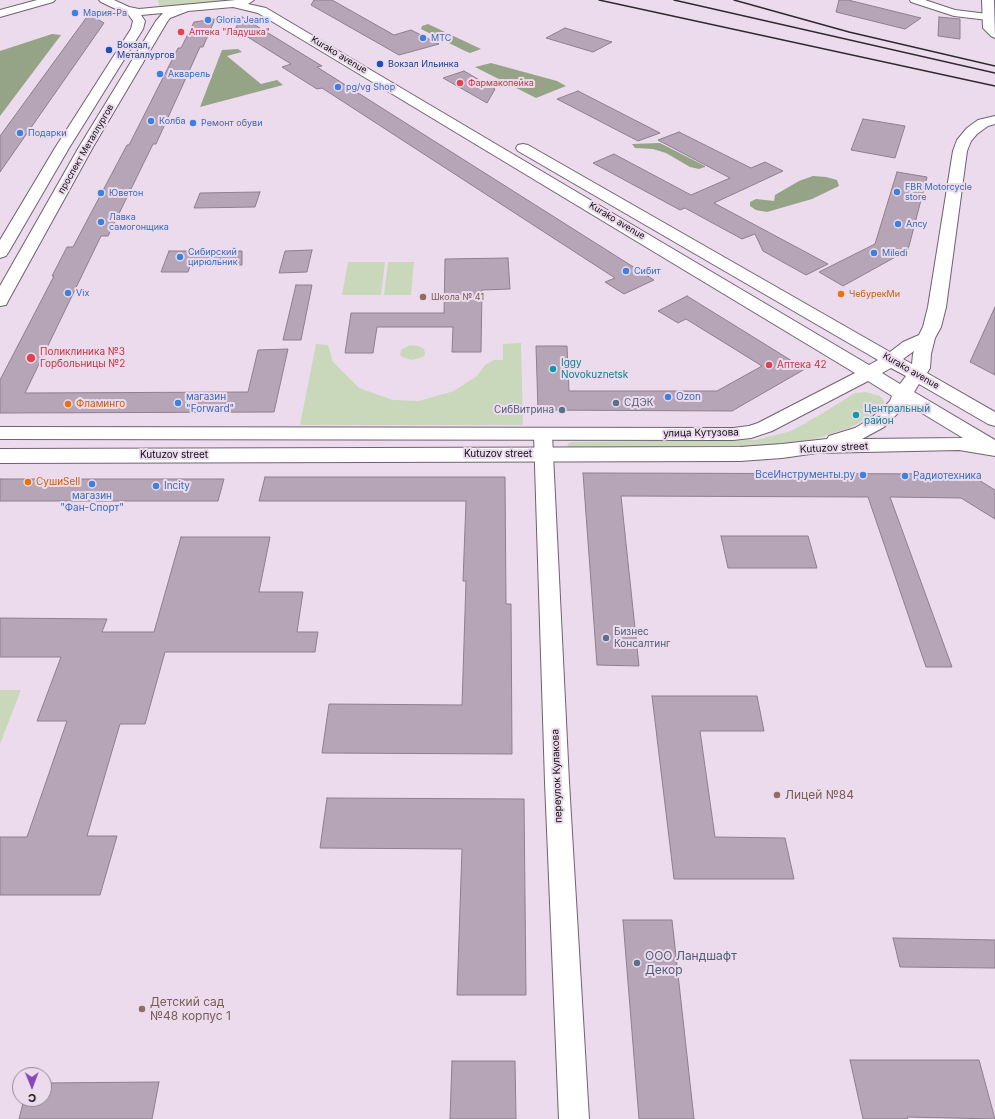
<!DOCTYPE html>
<html>
<head>
<meta charset="utf-8">
<style>
	body { margin:0 }
	#map { position:relative; width:995px; height:1119px; overflow:hidden; background:#ecdbed; font-family:Inter,sans-serif }
	canvas { display:block }
	.north { position:absolute; left:12px; top:1067px; width:40px; height:40px; box-sizing:border-box; background:#ecdbed; border:1px solid #958996; border-radius:50%; rotate:179deg; font-size:11px; font-weight:700; line-height:16px; text-align:center; color:#120d13 }
	.north::after { content:''; display:block; margin:auto; width:14px; height:18px; background:#8947bc; clip-path:polygon(50% 0,100% 100%,50% 72%,0 100%) }
</style>
</head>
<body>
<div id="map">
<canvas width="995" height="1119"></canvas>
<div class="north">С</div>
</div>
<script>
const context = document.querySelector('canvas').getContext('2d');
context.lineJoin = 'round';
function fillPath(path, color) {
  context.fillStyle = color;
  context.fill(path, 'evenodd');
}
function shape(rows) {
  const path = new Path2D();
  for (const r of rows) {
    path.moveTo(r[0], r[1]);
    for (let i = 2; i < r.length; i += 2) path.lineTo(r[i], r[i + 1]);
  }
  return path;
}
function stroke(path, color, width, dash) {
  context.strokeStyle = color;
  context.lineWidth = width;
  context.lineCap = dash ? 'butt' : 'round';
  context.setLineDash(dash || []);
  context.stroke(path);
}
function write(font, color, halo, rows, align = 'center') {
  context.font = font + ' Inter,sans-serif';
  context.lineWidth = 4;
  context.setLineDash([]);
  context.textBaseline = 'middle';
  context.strokeStyle = halo;
  context.fillStyle = color;
  for (const [text, x, y, turn = 0] of rows) {
    context.save();
    context.translate(x, y);
    context.rotate((+turn || 0) * Math.PI / 180);
    context.textAlign = isNaN(turn) ? turn : align;
    if (halo) context.strokeText(text, 0, 0);
    context.fillText(text, 0, 0);
    context.restore();
  }
}
const green = shape([
	[158,0,238,0,160,9],
	[348,262,385,262,381,295,342,295],
	[388,262,414,262,411,295,384,295],
	[521,343,523,425,300,425,316,344,328,345,333,362,359,388,393,400,419,401,454,391,477,376,485,365,494,360,503,360,503,344],
	[410,345,418,346,424,349,425,354,423,357,412,360,402,357,400,355,401,350],
	[866,392,880,396,884,401,883,407,874,415,849,428,805,442,773,448,570,449,567,446,569,443,572,442,756,440,791,431,818,416,855,393],
	[0,690,21,690,0,744]
]);
const forest = shape([
	[428,24,481,49,470,53,465,51,421,29,422,26],
	[52,34,61,35,0,116,0,51],
	[238,49,242,52,227,56,261,84,277,80,283,85,200,107,222,50],
	[491,63,557,81,566,86,536,98,475,67],
	[660,143,705,166,705,167,699,169,690,167,666,153,653,149,635,148,632,144],
	[813,176,826,177,837,180,839,186,812,199,767,212,756,210,750,206,750,202,756,199,774,201,775,195,799,181]
]);
const building = shape([
	[314,0,332,0,394,35,411,30,439,44,399,55,311,5,314,0],
	[839,0,848,0,921,18,905,29,836,12,839,0],
	[89,14,104,23,0,172,0,136,89,14],
	[242,17,322,66,317,67,654,280,624,294,605,282,615,278,322,88,317,89,282,67,291,64,235,29,242,17],
	[939,17,960,19,960,39,938,36,939,17],
	[215,19,203,47,200,47,156,144,153,144,108,236,101,236,25,393,248,392,258,350,288,349,274,412,0,413,0,380,54,276,52,276,67,247,73,247,127,145,129,145,178,48,181,48,194,22,215,19],
	[565,28,612,42,593,52,546,38,565,28],
	[464,71,495,89,487,103,443,78,464,71],
	[578,91,660,133,638,141,557,99,578,91],
	[863,119,905,126,895,158,851,150,863,119],
	[679,132,751,168,765,162,783,171,714,203,828,264,806,275,763,251,755,234,742,239,685,208,680,210,593,163,614,154,691,195,730,178,658,140,679,132],
	[897,172,927,177,908,250,843,286,819,272,875,244,897,172],
	[260,192,255,207,194,208,200,193,260,192],
	[312,250,307,272,279,273,285,251,312,250],
	[169,251,242,251,242,265,190,266,188,272,161,272,169,251],
	[508,258,510,289,482,290,481,352,452,352,453,327,377,327,373,353,345,353,351,313,444,313,445,259,508,258],
	[296,285,312,285,301,340,283,340,296,285],
	[687,296,805,369,732,411,538,410,536,346,567,346,569,391,717,391,762,366,686,319,678,323,658,311,687,296],
	[995,307,995,375,970,362,995,307],
	[583,473,969,474,995,490,995,519,961,498,890,497,952,667,926,667,868,497,621,496,639,666,597,665,583,473],
	[265,477,505,477,506,604,511,604,512,754,322,753,329,704,462,705,466,581,463,581,466,501,259,501,265,477],
	[0,479,224,479,218,501,0,501,0,479],
	[721,536,808,536,817,568,728,568,721,536],
	[181,537,270,537,259,592,303,592,297,632,318,632,315,652,165,652,145,724,120,724,87,836,117,836,100,895,0,895,0,837,27,837,67,721,37,721,61,657,0,657,0,618,107,619,102,632,154,632,181,537],
	[652,696,757,696,764,731,700,731,715,837,785,838,794,879,674,879,652,696],
	[327,798,524,799,526,995,457,995,462,849,320,848,327,798],
	[623,920,672,920,694,1119,639,1119,623,920],
	[893,938,995,940,995,968,900,967,893,938],
	[850,1060,979,1060,995,1119,907,1117,908,1119,863,1119,850,1060],
	[452,1061,515,1061,516,1119,450,1119,452,1061],
	[159,1082,152,1119,19,1119,24,1099,44,1099,44,1083,159,1082]
]);
const minor = shape([
	[910,0,925,0,955,10,988,14,993,17,988,20,954,16,911,2,910,0],
	[543,428,549,430,552,434,569,782,589,1119,559,1119,545,782,534,434,537,430,543,428]
]);
const major = shape([
	[37,0,55,0,53,2,0,17,0,10,37,0],
	[99,0,114,0,129,7,139,9,236,0,254,0,248,4,266,8,869,365,878,360,518,151,516,148,518,145,523,144,528,145,890,352,903,342,919,335,923,327,928,307,953,151,957,140,967,128,978,120,995,116,995,124,988,126,977,134,971,141,967,151,946,307,941,327,935,338,931,354,930,368,927,373,995,412,995,426,988,424,919,384,914,392,995,440,995,456,959,450,817,453,782,458,740,461,0,463,0,449,740,447,782,444,827,439,829,436,855,428,870,419,882,409,890,401,892,396,868,381,772,431,751,438,733,440,0,439,0,427,733,428,749,426,758,423,855,373,258,13,233,7,188,11,170,18,167,22,93,147,8,301,6,305,0,306,0,286,79,147,156,21,163,13,141,15,145,21,143,29,69,148,8,253,6,256,0,258,0,240,55,148,131,29,133,21,128,14,122,12,101,2,99,0],
	[914,351,913,354,912,364,903,359,914,351],
	[891,368,906,376,900,384,882,373,891,368],
	[907,404,963,438,862,439,884,427,907,404],
	[982,0,994,0,995,38,991,36,983,28,982,0]
]);
const rail = shape([
	[599,0,995,86],
	[674,0,995,73],
	[734,0,849,32,995,66]
]);
const markers = [
	[75,13,4,"#3f7fe0"],
	[208,20,4,"#3f7fe0"],
	[181,32,4,"#e0444e"],
	[423,38,4,"#3f7fe0"],
	[109,50,4,"#1a4fb4"],
	[380,64,4,"#1a4fb4"],
	[160,74,4,"#3f7fe0"],
	[460,83,4,"#e0444e"],
	[338,87,4,"#3f7fe0"],
	[151,121,4,"#3f7fe0"],
	[193,123,4,"#3f7fe0"],
	[20,133,4,"#3f7fe0"],
	[897,192,4,"#3f7fe0"],
	[101,193,4,"#3f7fe0"],
	[101,222,4,"#3f7fe0"],
	[898,224,4,"#3f7fe0"],
	[874,253,4,"#3f7fe0"],
	[180,257,4,"#3f7fe0"],
	[626,271,4,"#3f7fe0"],
	[68,293,4,"#3f7fe0"],
	[841,294,4,"#e8710a"],
	[423,297,4,"#8d6e63"],
	[31,358,5,"#e0444e"],
	[769,365,4,"#e0444e"],
	[553,369,4,"#0f9aa8"],
	[668,397,4,"#3f7fe0"],
	[178,403,4,"#3f7fe0"],
	[616,403,4,"#5c6f8a"],
	[68,404,4,"#e8710a"],
	[562,410,4,"#5c6f8a"],
	[856,415,4,"#0f9aa8"],
	[863,475,4,"#3f7fe0"],
	[905,476,4,"#3f7fe0"],
	[28,482,4,"#e8710a"],
	[92,484,4,"#3f7fe0"],
	[156,486,4,"#3f7fe0"],
	[606,638,4,"#5c6f8a"],
	[777,795,4,"#8d6e63"],
	[637,963,4,"#5c6f8a"],
	[142,1009,4,"#8d6e63"]
];
const farShopnames = [
	["Мария-Ра",83,13],
	["Gloria Jeans",216,20],
	["МТС",431,38],
	["Акварель",168,74],
	["pg/vg Shop",346,87],
	["Колба",159,121],
	["Ремонт обуви",201,123],
	["Подарки",28,133],
	["FBR Motorcycle",905,187],
	["store",905,197],
	["Юветон",109,193],
	["Лавка",109,217],
	["самогонщика",109,227],
	["Алсу",906,224],
	["Сибирский",188,252],
	["цирюльник",188,262],
	["Miledi",882,253],
	["Сибит",634,271],
	["Vix",76,293]
];
const farHealthnames = [
	["Аптека \"Ладушка\"",189,32],
	["Фармакопейка",468,83]
];
const farTransitnames = [
	["Вокзал,",117,45],
	["Металлургов",117,55],
	["Вокзал Ильинка",388,64]
];
const farStreetnames = [
	["Kurako avenue",339,55,31],
	["проспект Металлургов",86,149,-60],
	["Kurako avenue",617,221,31],
	["Kurako avenue",911,371,30]
];
const farFoodnames = [
	["ЧебурекМи",849,294]
];
const farEducationnames = [
	["Школа № 41",431,297]
];
const healthNames = [
	["Поликлиника №3",40,352],
	["Горбольницы №2",40,364],
	["Аптека 42",777,365]
];
const cultureNames = [
	["Iggy",561,363],
	["Novokuznetsk",561,375],
	["Центральный",864,409],
	["район",864,421]
];
const shopNames = [
	["магазин",186,397],
	["\"Forward\"",186,409],
	["Ozon",676,397],
	["ВсеИнструменты.ру",855,475,"right"],
	["Радиотехника",913,476],
	["Incity",164,486],
	["магазин",92,496,"center"],
	["\"Фан-Спорт\"",92,508,"center"]
];
const serviceNames = [
	["СДЭК",624,403],
	["СибВитрина",554,410,"right"],
	["Бизнес",614,632],
	["Консалтинг",614,644]
];
const foodNames = [
	["Фламинго",76,404],
	["СушиSell",36,482]
];
const streetNames = [
	["улица Кутузова",701,433,-1],
	["Kutuzov street",834,448,-3],
	["Kutuzov street",498,454],
	["Kutuzov street",174,455],
	["переулок Кулакова",557,776,-92]
];
const nearEducationnames = [
	["Лицей №84",785,795],
	["Детский сад",150,1002],
	["№48 корпус 1",150,1016]
];
const nearServicenames = [
	["ООО Ландшафт",645,956],
	["Декор",645,970]
];
fillPath(green, '#c9d7bb');
fillPath(forest, '#95a386');
fillPath(building, '#b5a5b6');
stroke(building, '#8e7f90', 1);
stroke(minor, '#706171', 2);
stroke(major, '#706171', 2);
fillPath(minor, '#fff');
fillPath(major, '#fff');
stroke(rail, '#2e282f', 1.5);
for (const [x, y, r, color] of markers) {
  const dot = new Path2D();
  dot.arc(x, y, r, 0, 2 * Math.PI);
  context.fillStyle = color;
  context.fill(dot);
  stroke(dot, '#ecdbed', 1.5);
}
write('9px', '#366cbe', '#ecdbed', farShopnames, 'left');
write('9px', '#be3a42', '#ecdbed', farHealthnames, 'left');
write('9px', '#164399', '#ecdbed', farTransitnames, 'left');
write('9px', '#120d13', '#ecdbed', farStreetnames);
write('9px', '#c56008', '#ecdbed', farFoodnames, 'left');
write('9px', '#785e54', '#ecdbed', farEducationnames, 'left');
write('10px', '#be3a42', '#ecdbed', healthNames, 'left');
write('10px', '#0d838f', '#ecdbed', cultureNames, 'left');
write('10px', '#366cbe', '#ecdbed', shopNames, 'left');
write('10px', '#4e5e75', '#ecdbed', serviceNames, 'left');
write('10px', '#c56008', '#ecdbed', foodNames, 'left');
write('10px', '#120d13', '#ecdbed', streetNames);
write('12px', '#785e54', '#ecdbed', nearEducationnames, 'left');
write('12px', '#4e5e75', '#ecdbed', nearServicenames, 'left');
</script>
</body>
</html>
